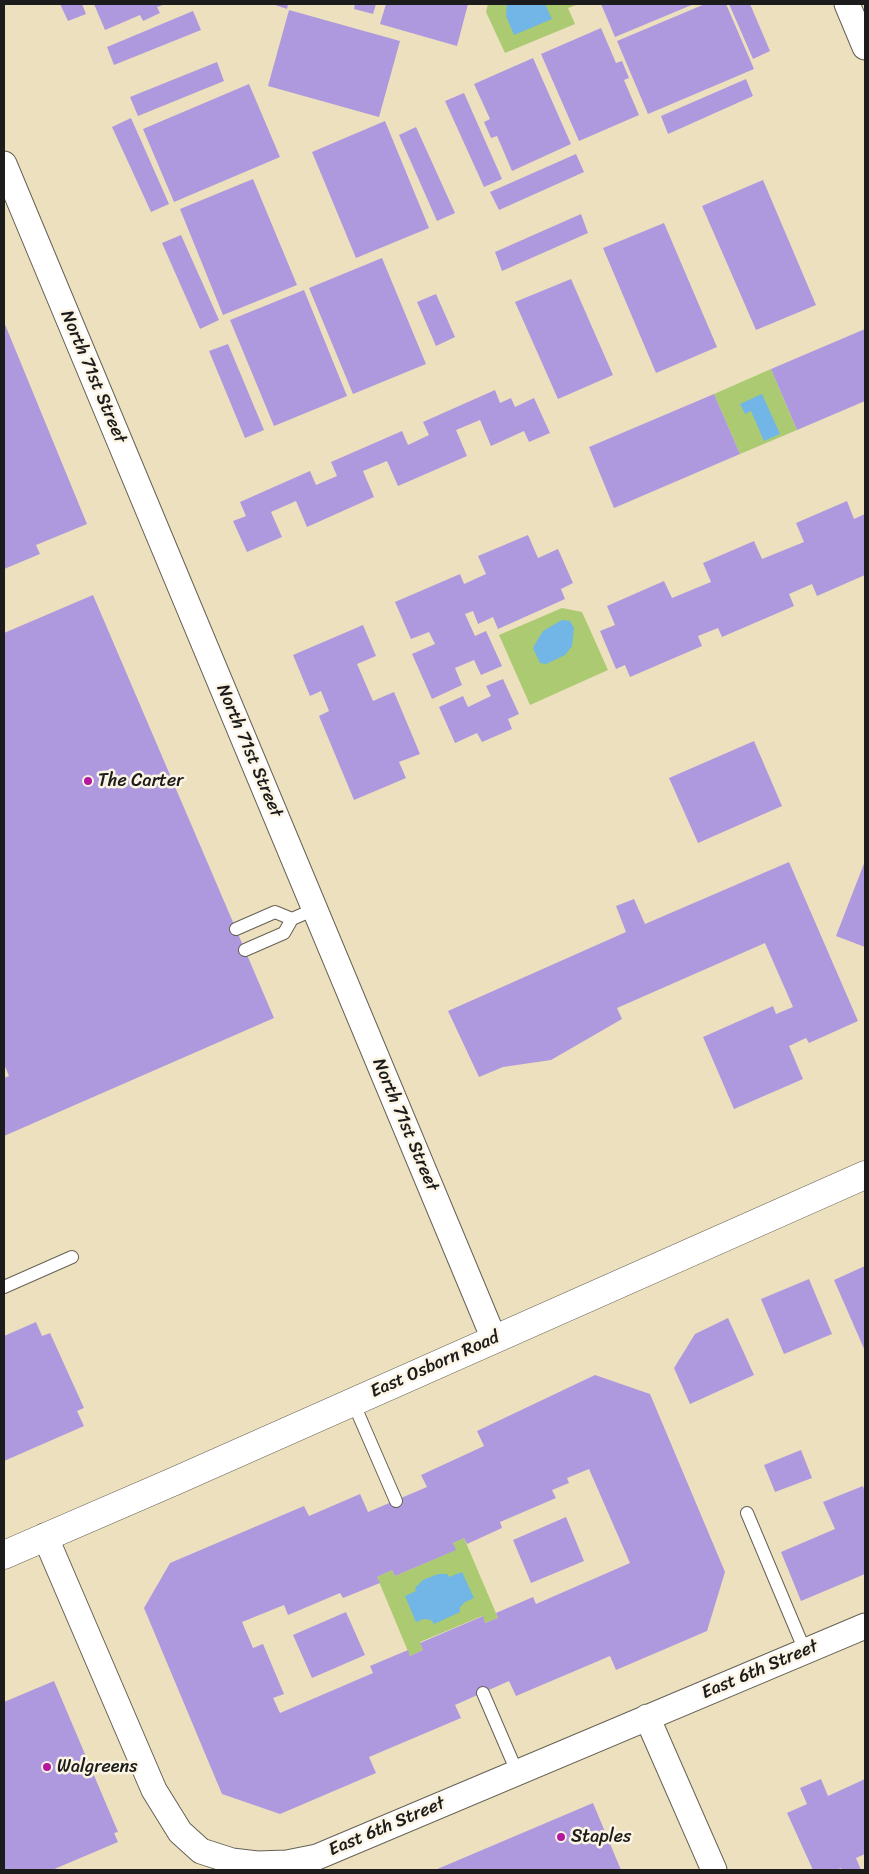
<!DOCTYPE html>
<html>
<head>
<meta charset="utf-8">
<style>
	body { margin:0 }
	#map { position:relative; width:869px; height:1874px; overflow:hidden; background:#ede0be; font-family:Sriracha,sans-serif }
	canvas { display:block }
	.frame { position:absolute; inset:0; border:5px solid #1c1c1c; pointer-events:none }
</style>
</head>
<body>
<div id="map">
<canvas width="869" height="1874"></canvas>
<div class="frame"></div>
</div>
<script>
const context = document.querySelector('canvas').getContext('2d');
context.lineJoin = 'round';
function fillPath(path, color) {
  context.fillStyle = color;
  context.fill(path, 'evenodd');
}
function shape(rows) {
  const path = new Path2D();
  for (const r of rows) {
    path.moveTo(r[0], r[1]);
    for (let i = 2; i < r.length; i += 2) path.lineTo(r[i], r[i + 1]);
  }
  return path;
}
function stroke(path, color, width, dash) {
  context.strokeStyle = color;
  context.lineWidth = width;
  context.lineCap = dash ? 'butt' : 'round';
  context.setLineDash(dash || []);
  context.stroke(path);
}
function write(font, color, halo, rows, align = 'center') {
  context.font = font + ' Sriracha,sans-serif';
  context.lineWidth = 5;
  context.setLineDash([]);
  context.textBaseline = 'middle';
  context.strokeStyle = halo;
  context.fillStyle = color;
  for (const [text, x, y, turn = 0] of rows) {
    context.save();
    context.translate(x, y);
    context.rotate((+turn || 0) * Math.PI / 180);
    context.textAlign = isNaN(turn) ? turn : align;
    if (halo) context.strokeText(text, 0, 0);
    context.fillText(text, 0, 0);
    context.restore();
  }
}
const green = shape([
	[488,4,579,4,568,8,575,24,505,53,486,12],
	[771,369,797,430,740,454,714,394],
	[562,608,582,612,608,670,530,705,499,635],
	[464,1538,498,1618,485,1623,482,1616,420,1642,423,1650,410,1656,377,1577,392,1570,395,1576,455,1550,453,1543]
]);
const water = shape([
	[507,4,545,4,552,19,514,35,506,16],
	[762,394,780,434,764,441,751,411,745,414,740,404],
	[562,620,570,621,574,628,572,646,565,655,546,664,540,663,533,648,538,639,543,631],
	[462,1572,474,1598,465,1602,460,1607,460,1612,434,1624,431,1620,424,1619,416,1622,405,1596,416,1591,415,1588,423,1580,438,1574,447,1574,449,1577]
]);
const building = shape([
	[60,4,82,4,86,14,68,21],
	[94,4,166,4,157,7,160,13,143,21,140,15,105,30],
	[272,4,288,4,287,9],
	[355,4,376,4,373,14,354,9],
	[386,4,468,4,457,46,380,24],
	[601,4,694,4,615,37],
	[705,4,726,4,754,69,648,114,617,41],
	[729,4,750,4,770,51,753,59],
	[289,10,400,41,379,117,268,86],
	[193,11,201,30,114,65,107,47],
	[601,28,616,63,622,61,629,78,624,80,639,115,579,141,541,54],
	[533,58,571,144,512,171,497,136,491,138,484,122,490,119,474,84],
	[217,62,224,81,138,116,130,97],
	[746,79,753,96,668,134,661,116],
	[249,84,280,157,174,202,143,129],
	[464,93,502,179,484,187,445,101],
	[131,118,169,204,151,212,112,127],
	[385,121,429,228,356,258,312,152],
	[416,127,455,213,437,221,399,135],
	[576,154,584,172,499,210,490,192],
	[253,179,297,285,223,315,180,209],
	[763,180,816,305,756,330,702,206],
	[581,214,588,233,502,271,495,252],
	[664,223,717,347,656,373,603,248],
	[181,235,219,320,200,329,162,243],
	[382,258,426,364,353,394,309,288],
	[571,279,613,375,558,399,515,302],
	[304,290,347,396,274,426,230,320],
	[436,294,455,337,436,346,417,302],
	[4,322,87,524,36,545,40,554,4,569],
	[865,329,865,401,797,430,771,369],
	[228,344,264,430,245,438,209,351],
	[495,390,500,403,511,398,515,407,534,398,550,433,529,442,524,431,491,446,480,420,456,430,467,456,398,486,387,461,363,471,374,497,307,527,296,501,271,512,282,537,247,552,233,521,246,516,240,502,310,471,316,485,337,476,331,462,402,431,408,445,429,435,423,422],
	[714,394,740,454,614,508,589,447],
	[847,501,854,519,865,514,865,575,817,596,812,584,789,594,794,606,722,637,718,628,698,636,702,646,630,677,625,665,616,669,600,631,615,625,607,606,664,581,672,598,711,582,703,563,754,541,762,559,804,542,796,523],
	[528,535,538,558,558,549,573,583,561,589,565,599,498,629,493,617,478,624,473,611,465,614,475,636,486,631,502,666,481,675,474,660,455,668,462,685,432,699,412,654,435,644,429,632,411,639,395,602,460,574,464,584,486,574,478,556],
	[93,595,274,1018,4,1136,4,1078,9,1076,4,1064,4,633],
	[363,625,376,656,357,664,373,701,394,692,420,754,399,762,406,778,354,800,319,716,329,711,321,691,310,696,293,655],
	[503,679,519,714,508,719,512,729,482,742,477,733,455,743,439,707,463,696,468,707,491,696,486,686],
	[754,741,782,806,698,843,669,778],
	[865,861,865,947,836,936],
	[789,862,858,1021,809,1043,806,1038,789,1046,803,1079,734,1109,703,1037,773,1006,776,1014,793,1007,765,943,617,1008,622,1019,551,1060,503,1067,479,1077,448,1011,626,932,616,906,634,899,645,924],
	[865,1266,865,1351,834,1280],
	[809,1279,832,1334,784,1354,761,1299],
	[728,1318,754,1375,690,1404,674,1368,695,1334],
	[36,1322,42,1336,50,1333,84,1408,77,1411,84,1426,4,1461,4,1336],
	[595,1375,650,1394,725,1572,707,1631,616,1670,610,1656,516,1696,509,1681,455,1705,461,1718,369,1757,376,1773,280,1814,222,1794,144,1608,170,1563,304,1506,309,1516,360,1494,368,1512,427,1487,421,1475,484,1446,477,1431],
	[589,1469,630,1563,536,1604,533,1597,496,1613,498,1618,485,1623,483,1616,420,1643,423,1650,410,1656,408,1650,370,1666,373,1673,280,1713,273,1698,284,1694,263,1644,253,1648,242,1622,284,1605,288,1615,340,1593,343,1598,380,1583,377,1577,392,1570,395,1576,456,1550,453,1543,464,1538,467,1544,502,1528,500,1522,556,1498,552,1490,569,1483,567,1478],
	[801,1450,812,1478,775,1492,764,1465],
	[863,1486,865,1492,865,1574,801,1601,781,1552,835,1529,823,1502],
	[566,1517,584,1561,531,1583,513,1540],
	[346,1612,365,1655,312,1678,293,1635],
	[54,1681,118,1832,114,1833,118,1842,52,1870,4,1870,4,1702],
	[821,1779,828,1796,865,1779,865,1854,856,1858,861,1870,842,1870,841,1868,836,1870,813,1870,787,1813,807,1804,800,1788],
	[593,1803,621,1870,435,1870]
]);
const lane = shape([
	[236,929,275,912,292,919],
	[245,950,284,933,292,919,315,909],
	[4,1287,72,1257],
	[353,1402,396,1501],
	[747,1513,805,1651],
	[483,1693,517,1772]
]);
const street = shape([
	[847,4,865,47],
	[4,164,494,1339],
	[45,1536,154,1790,180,1832,201,1851,232,1861,257,1864,287,1863,317,1857,865,1626],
	[647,1717,714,1870]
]);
const secondary = shape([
	[4,1555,175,1481,865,1175]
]);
const markers = [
	[88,781,5,"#b5179e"],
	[47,1767,5,"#b5179e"],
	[561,1837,5,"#b5179e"]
];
const streetNames = [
	["North 71st Street",93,377,67],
	["North 71st Street",249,751,67],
	["North 71st Street",405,1125,67],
	["East Osborn Road",435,1365,-24],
	["East 6th Street",760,1670,-23],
	["East 6th Street",387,1827,-23]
];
const poiNames = [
	["The Carter",98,781],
	["Walgreens",57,1767],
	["Staples",571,1837]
];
fillPath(green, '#abca72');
fillPath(water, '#72b5e7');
fillPath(building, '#ae99de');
stroke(lane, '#656155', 14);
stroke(street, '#656155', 27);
stroke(secondary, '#656155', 29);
stroke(lane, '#fff', 12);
stroke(street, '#fff', 25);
stroke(secondary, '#fff', 28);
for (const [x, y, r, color] of markers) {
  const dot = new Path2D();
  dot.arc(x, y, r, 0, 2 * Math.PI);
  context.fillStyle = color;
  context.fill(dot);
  stroke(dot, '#fcf5e5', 2);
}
write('18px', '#1c1c1c', '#fcf5e5', streetNames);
write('18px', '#1c1c1c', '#fcf5e5', poiNames, 'left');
</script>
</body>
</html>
